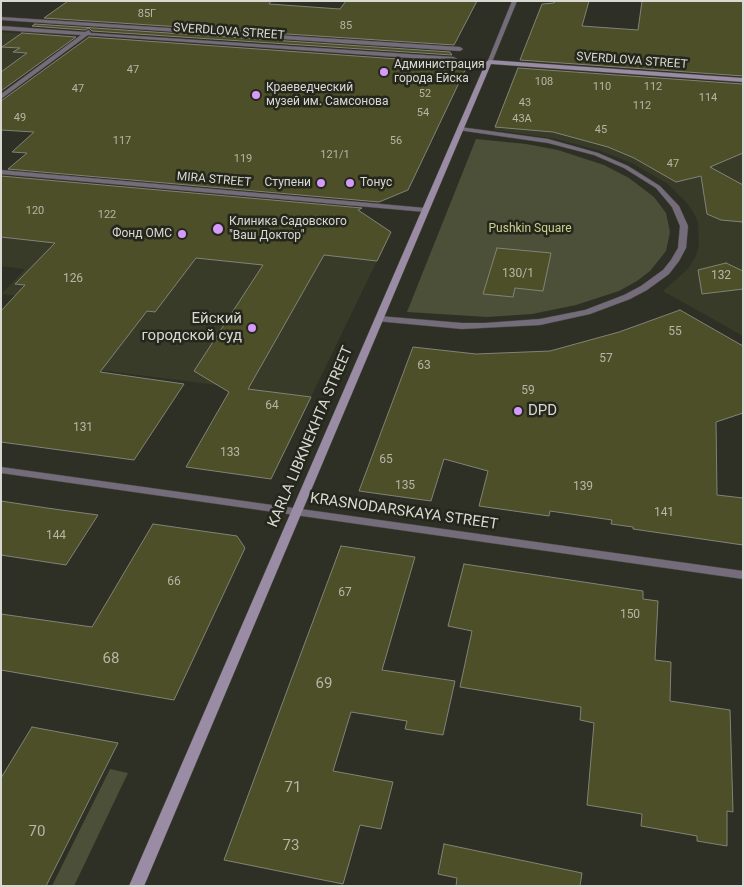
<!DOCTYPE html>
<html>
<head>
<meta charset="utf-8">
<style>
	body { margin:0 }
	#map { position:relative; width:744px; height:887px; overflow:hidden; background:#2f3025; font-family:Roboto,sans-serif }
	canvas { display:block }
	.frame { position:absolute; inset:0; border:2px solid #d8d9d2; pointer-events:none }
</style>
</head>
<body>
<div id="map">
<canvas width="744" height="887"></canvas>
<div class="frame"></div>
</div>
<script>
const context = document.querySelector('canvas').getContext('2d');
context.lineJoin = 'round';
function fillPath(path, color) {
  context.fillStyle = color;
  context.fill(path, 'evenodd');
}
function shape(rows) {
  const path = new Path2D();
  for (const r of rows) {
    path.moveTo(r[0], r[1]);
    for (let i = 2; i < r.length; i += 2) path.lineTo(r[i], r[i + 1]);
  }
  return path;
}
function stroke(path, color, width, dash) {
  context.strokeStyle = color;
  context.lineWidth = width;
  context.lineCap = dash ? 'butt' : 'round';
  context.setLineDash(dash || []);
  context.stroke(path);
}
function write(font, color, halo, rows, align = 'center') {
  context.font = font + ' Roboto,sans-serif';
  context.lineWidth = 5;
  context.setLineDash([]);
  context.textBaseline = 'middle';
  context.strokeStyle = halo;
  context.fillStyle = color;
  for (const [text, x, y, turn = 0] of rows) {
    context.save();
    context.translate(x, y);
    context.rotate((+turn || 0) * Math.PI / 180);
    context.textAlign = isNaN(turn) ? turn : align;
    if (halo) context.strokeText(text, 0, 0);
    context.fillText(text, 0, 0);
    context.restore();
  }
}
const built = shape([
	[1,32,62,37,1,80],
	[521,72,743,88,743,336,663,291,687,270,695,258,699,245,698,222,693,212,687,203,668,184,632,163,598,150,552,138,494,130,515,73],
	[1,190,385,228,391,232,311,397,68,366,116,307,2,294,25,269,1,266]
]);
const green = shape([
	[476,139,526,144,558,150,604,165,629,178,654,197,666,213,670,232,666,251,650,271,637,281,619,291,576,305,532,314,487,317,407,312],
	[110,769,128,773,74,886,52,886]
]);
const building = shape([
	[68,1,271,1,269,4,340,9,346,1,477,1,454,45,44,18,68,1],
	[555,1,589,1,582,26,638,30,642,1,743,1,743,76,520,60,542,4,554,3,555,1],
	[35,24,450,52,452,55,92,31,89,28,85,30,32,26,35,24],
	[22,33,76,37,1,91,1,72,27,53,13,52,20,48,2,47,22,33],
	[89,37,454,63,458,61,466,68,408,190,379,202,8,169,27,153,12,152,34,132,1,130,1,101,89,37],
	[518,68,743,84,743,153,710,167,743,185,743,222,721,220,707,214,701,176,676,182,634,158,608,147,553,132,495,127,518,68],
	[1,176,362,208,358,210,391,232,377,261,324,255,248,389,311,397,271,479,186,467,229,392,194,371,263,265,196,258,155,312,147,311,100,372,184,384,134,460,1,442,1,311,25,285,15,284,55,243,1,237,1,176],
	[497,248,551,253,543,291,515,288,513,297,483,294,497,248],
	[726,263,743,271,743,289,702,294,698,270,726,263],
	[680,310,743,346,743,413,716,422,717,495,743,498,743,545,633,529,633,527,611,524,612,520,550,511,549,516,479,506,488,471,444,459,431,501,359,491,413,347,476,354,550,351,619,332,680,310],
	[1,501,47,508,98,515,66,565,1,555,1,501],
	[153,524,237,536,245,548,174,700,1,670,1,614,92,627,153,524],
	[341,546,415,557,382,670,455,681,443,735,405,729,407,721,351,712,333,771,393,782,381,829,360,825,343,884,224,860,341,546],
	[464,564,643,591,643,599,658,601,655,660,671,662,670,701,730,710,733,812,727,811,727,846,697,841,697,836,641,826,642,814,587,805,594,723,580,720,581,707,460,687,472,631,448,626,464,564],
	[32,727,118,743,46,886,1,886,1,778,32,727],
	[444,844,582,873,580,886,456,886,457,878,438,874,444,844]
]);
const street = shape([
	[512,1,517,1,492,62,487,63,512,1],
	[1,17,460,47,463,49,460,51,1,20,1,17],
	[1,26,85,32,89,30,91,33,454,57,457,59,454,61,88,35,1,99,1,94,81,35,1,30,1,26],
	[460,127,548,139,598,153,628,166,660,186,679,206,688,226,686,248,679,261,669,274,647,290,630,299,590,314,540,325,462,329,376,321,375,319,376,317,379,316,462,323,485,323,540,319,585,310,624,295,641,286,663,270,671,260,678,248,680,226,672,207,656,188,624,168,594,155,548,143,458,130,458,128,460,127],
	[1,170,425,208,429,210,425,212,1,174,1,170],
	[1,467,743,571,743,579,1,473,1,467]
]);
const secondary = shape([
	[489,60,743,78,743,82,491,64,144,886,129,886,486,62,489,60]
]);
const markers = [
	[384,72,5,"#d59bfb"],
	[256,95,5,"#d59bfb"],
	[321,183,5,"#d59bfb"],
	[350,183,5,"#d59bfb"],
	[218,229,6,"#d59bfb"],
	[182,234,5,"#d59bfb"],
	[252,328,5,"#d59bfb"],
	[518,411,5,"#d59bfb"]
];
const farNumbernames = [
	["85Г",147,14],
	["85",346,26],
	["47",133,70],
	["108",544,82],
	["110",602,87],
	["112",653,87],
	["47",78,89],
	["52",425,94],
	["114",708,98],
	["43",525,103],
	["112",642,106],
	["54",423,113],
	["49",20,118],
	["43А",522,119],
	["45",601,130],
	["117",122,141],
	["56",396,141],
	["121/1",335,155],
	["119",243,159],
	["47",673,164],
	["120",35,211],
	["122",107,215]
];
const farStreetnames = [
	["SVERDLOVA STREET",229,32,4],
	["SVERDLOVA STREET",632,61,4],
	["MIRA STREET",214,180,5]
];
const farPoinames = [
	["Администрация",394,65],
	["города Ейска",394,79],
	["Краеведческий",266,88],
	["музей им. Самсонова",266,102],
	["Ступени",311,183,"right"],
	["Тонус",360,183],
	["Клиника Садовского",229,222],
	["\"Ваш Доктор\"",229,236],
	["Фонд ОМС",172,234,"right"]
];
const farParknames = [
	["Pushkin Square",530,229]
];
const numberNames = [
	["130/1",518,274],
	["132",721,276],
	["126",73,279],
	["55",675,332],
	["57",606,359],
	["63",424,366],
	["59",528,391],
	["64",272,406],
	["131",83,428],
	["133",230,453],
	["65",386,460],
	["135",405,486],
	["139",583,487],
	["141",664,513],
	["144",56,536],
	["66",174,582],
	["67",345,593],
	["150",630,615]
];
const poiNames = [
	["Ейский",242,319],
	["городской суд",242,336],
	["DPD",528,411,"left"]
];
const streetNames = [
	["KARLA LIBKNEKHTA STREET",311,437,-67],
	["KRASNODARSKAYA STREET",404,512,8]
];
const nearNumbernames = [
	["68",111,659],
	["69",324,684],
	["71",293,788],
	["70",37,832],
	["73",291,846]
];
fillPath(built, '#393b29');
fillPath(green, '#4d5038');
fillPath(building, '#4c4f27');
stroke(building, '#828377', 1);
stroke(street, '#4a4b41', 1);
stroke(secondary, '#4a4b41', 1);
fillPath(street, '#746b7b');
fillPath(secondary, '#9b8ca6');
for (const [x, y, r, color] of markers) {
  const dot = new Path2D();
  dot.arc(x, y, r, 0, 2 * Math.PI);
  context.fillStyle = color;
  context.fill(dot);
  stroke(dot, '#25261c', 2);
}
write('11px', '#b5b6a7', null, farNumbernames);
write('12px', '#d8d9d2', '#25261c', farStreetnames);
write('12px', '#d8d9d2', '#25261c', farPoinames, 'left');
write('12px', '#ccd28d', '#25261c', farParknames);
write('12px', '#b5b6a7', null, numberNames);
write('15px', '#d8d9d2', '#25261c', poiNames, 'right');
write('15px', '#d8d9d2', '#25261c', streetNames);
write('15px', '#b5b6a7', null, nearNumbernames);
</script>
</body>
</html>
